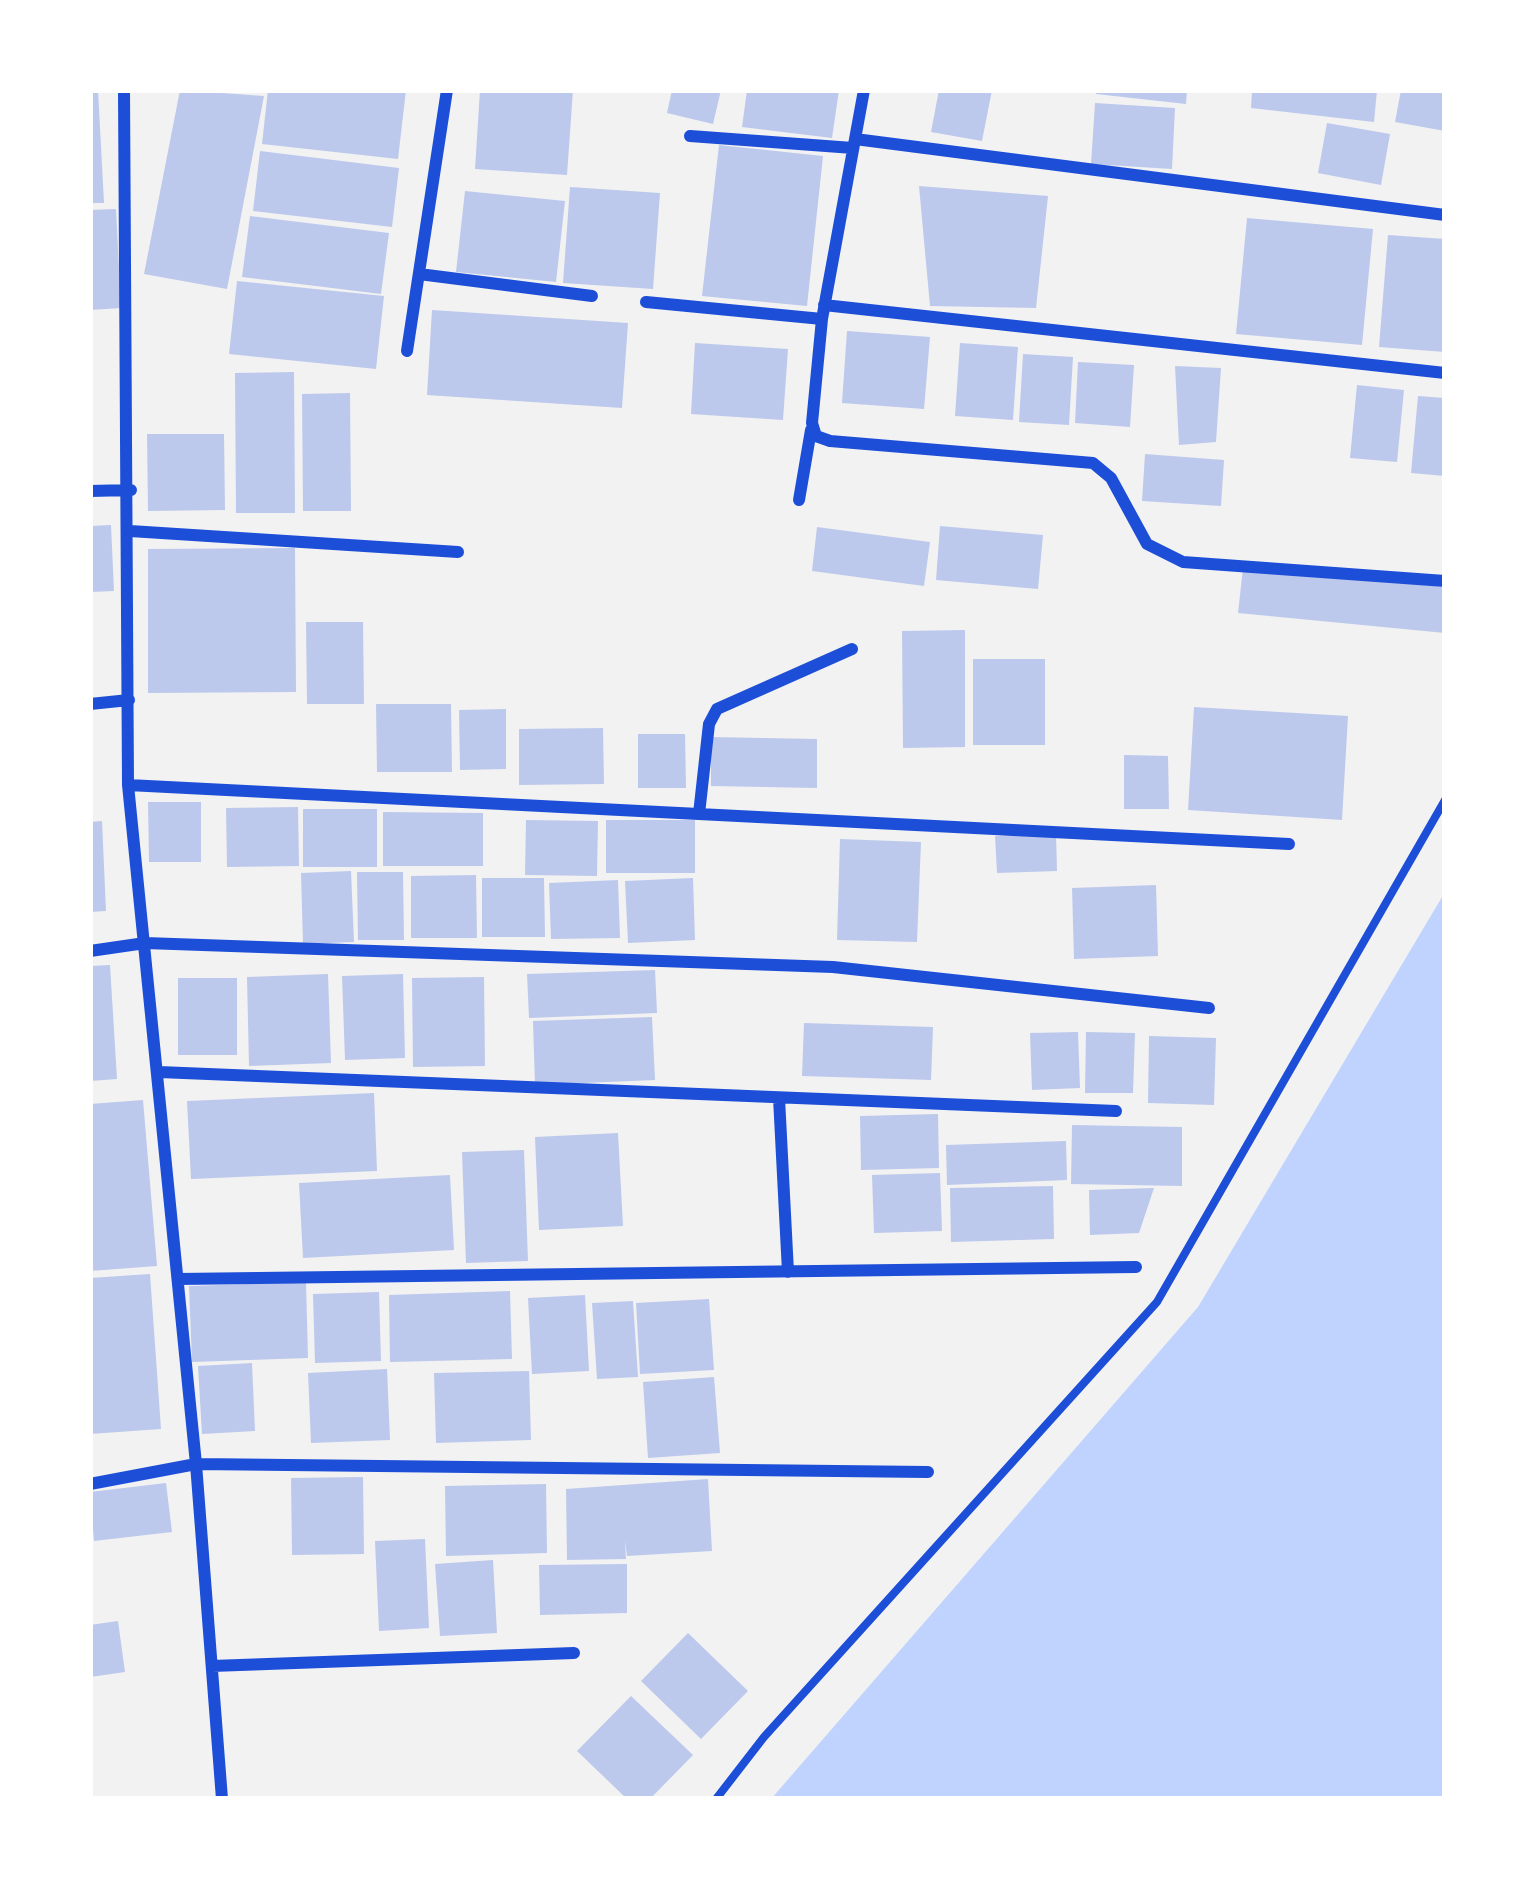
<!DOCTYPE html>
<html>
<head>
<meta charset="utf-8">
<style>
	body { margin:0 }
	#map { position:relative; width:1535px; height:1889px; overflow:hidden; background:#f2f2f2; font-family:Helvetica,sans-serif }
	canvas { display:block }
	.frame { position:absolute; inset:0; border:93px solid #fff; pointer-events:none }
</style>
</head>
<body>
<div id="map">
<canvas width="1535" height="1889"></canvas>
<div class="frame"></div>
</div>
<script>
const context = document.querySelector('canvas').getContext('2d');
context.lineJoin = 'round';
function fillPath(path, color) {
  context.fillStyle = color;
  context.fill(path, 'evenodd');
}
function shape(rows) {
  const path = new Path2D();
  for (const r of rows) {
    path.moveTo(r[0], r[1]);
    for (let i = 2; i < r.length; i += 2) path.lineTo(r[i], r[i + 1]);
  }
  return path;
}
function stroke(path, color, width, dash) {
  context.strokeStyle = color;
  context.lineWidth = width;
  context.lineCap = dash ? 'butt' : 'round';
  context.setLineDash(dash || []);
  context.stroke(path);
}
const water = shape([
	[1445,892,1445,1799,771,1799,1198,1307]
]);
const building = shape([
	[98,90,104,203,90,203,90,91],
	[180,90,264,96,227,289,144,274],
	[268,90,406,90,398,159,262,144],
	[480,90,573,90,567,175,475,169],
	[672,90,721,90,713,124,667,113],
	[747,90,839,90,832,138,742,127],
	[939,90,992,90,982,141,931,132],
	[1096,90,1187,90,1186,104,1096,94],
	[1252,90,1377,90,1374,122,1251,108],
	[1401,90,1445,90,1445,131,1395,122],
	[1095,103,1175,108,1172,169,1091,164],
	[1327,123,1390,134,1381,185,1318,173],
	[719,145,823,156,807,306,702,296],
	[260,151,399,168,392,227,253,211],
	[919,186,1048,196,1036,308,930,306],
	[570,187,660,193,653,289,563,283],
	[465,191,565,201,556,282,456,272],
	[116,209,121,308,90,310,90,210],
	[250,216,389,233,381,294,242,277],
	[1247,218,1373,229,1362,345,1236,334],
	[1388,235,1445,239,1445,352,1379,347],
	[237,281,384,296,376,369,229,354],
	[432,310,628,323,622,408,427,395],
	[847,331,930,337,924,409,842,403],
	[695,343,788,349,783,420,691,414],
	[960,343,1018,347,1013,420,955,416],
	[1023,354,1073,357,1069,425,1019,422],
	[1078,362,1134,365,1130,427,1075,423],
	[1175,366,1221,368,1216,442,1179,445],
	[294,372,295,513,236,513,235,373],
	[1357,385,1404,390,1397,462,1350,458],
	[350,393,351,511,303,511,302,394],
	[1418,396,1445,398,1445,476,1411,473],
	[147,434,224,434,225,510,148,511],
	[1145,454,1224,460,1221,506,1142,501],
	[111,525,114,591,90,592,90,526],
	[940,526,1043,535,1038,589,936,580],
	[817,527,930,542,924,586,812,571],
	[295,548,296,692,148,693,148,549],
	[1243,568,1445,587,1445,633,1238,613],
	[306,622,363,622,364,704,307,704],
	[965,630,965,747,903,748,902,631],
	[973,659,1045,659,1045,745,973,745],
	[376,704,451,704,452,772,377,772],
	[1194,707,1348,716,1342,820,1188,810],
	[506,709,506,769,460,770,459,710],
	[603,728,604,784,519,785,519,729],
	[638,734,685,734,686,788,638,788],
	[711,737,817,739,817,788,711,786],
	[1124,755,1168,756,1169,809,1124,809],
	[148,802,201,802,201,862,149,862],
	[298,807,299,866,227,867,226,808],
	[303,809,377,809,377,867,303,867],
	[383,812,483,813,483,866,383,866],
	[526,820,598,821,597,876,525,875],
	[606,820,695,820,695,873,606,873],
	[102,821,106,911,90,912,90,822],
	[1056,833,1057,871,997,873,995,836],
	[840,839,921,842,917,942,837,940],
	[351,871,354,942,303,944,301,873],
	[357,872,403,872,404,940,358,940],
	[476,875,477,938,411,938,411,876],
	[482,878,544,878,545,937,482,937],
	[693,878,695,940,628,943,625,881],
	[618,880,620,938,551,939,549,883],
	[1156,885,1158,956,1074,959,1072,888],
	[110,965,117,1079,90,1081,90,966],
	[655,970,657,1013,529,1018,527,974],
	[328,974,331,1063,249,1066,247,977],
	[403,974,405,1058,345,1060,342,976],
	[484,977,485,1066,413,1067,412,978],
	[178,978,237,978,237,1055,178,1055],
	[652,1017,655,1080,535,1085,533,1021],
	[804,1023,933,1027,931,1080,802,1076],
	[1078,1032,1080,1088,1032,1090,1030,1033],
	[1086,1032,1135,1033,1133,1093,1085,1093],
	[1149,1036,1216,1038,1214,1105,1148,1103],
	[374,1093,377,1171,191,1179,187,1101],
	[143,1100,157,1266,90,1271,90,1104],
	[938,1114,939,1168,861,1170,860,1116],
	[1072,1125,1182,1127,1182,1186,1071,1184],
	[618,1133,623,1226,539,1230,535,1137],
	[1066,1141,1067,1180,947,1185,946,1145],
	[524,1150,528,1261,466,1263,462,1152],
	[940,1173,942,1231,874,1233,872,1175],
	[450,1175,454,1250,303,1258,299,1183],
	[1053,1186,1054,1239,951,1242,950,1188],
	[1154,1188,1139,1233,1090,1235,1089,1190],
	[150,1274,161,1429,90,1434,90,1278],
	[306,1282,308,1358,192,1362,189,1286],
	[510,1291,512,1359,390,1362,389,1295],
	[379,1292,381,1361,315,1363,313,1294],
	[585,1295,589,1371,532,1374,528,1298],
	[709,1299,714,1370,640,1374,636,1303],
	[633,1301,638,1377,597,1379,592,1303],
	[252,1363,255,1431,202,1434,198,1366],
	[387,1369,390,1440,311,1443,308,1373],
	[529,1371,531,1440,436,1443,434,1373],
	[714,1377,720,1453,648,1458,643,1382],
	[363,1477,364,1554,292,1555,291,1478],
	[708,1479,712,1551,627,1556,625,1540,626,1559,567,1560,566,1489],
	[166,1483,172,1532,94,1541,90,1492],
	[546,1484,547,1553,446,1556,445,1486],
	[425,1539,429,1628,379,1631,375,1541],
	[493,1560,497,1633,440,1636,435,1564],
	[627,1564,627,1613,540,1615,539,1565],
	[118,1621,125,1672,90,1677,90,1625],
	[688,1633,748,1691,701,1739,641,1681],
	[631,1696,693,1755,650,1799,627,1799,577,1751]
]);
const path = shape([
	[716,1799,764,1737,1157,1302,1445,800]
]);
const minor = shape([
	[124,90,128,785,196,1464,222,1799],
	[864,90,822,319,812,423,816,436,830,441,1093,463,1111,478,1147,544,1183,562,1445,581],
	[690,136,853,148],
	[855,139,1445,215],
	[419,274,592,296],
	[646,302,822,319],
	[824,305,1445,373],
	[407,351,447,90],
	[90,491,131,490],
	[799,500,811,430],
	[130,531,458,552],
	[90,704,129,700],
	[128,785,1289,844],
	[699,814,709,724,717,709,852,649],
	[90,951,145,943,833,967,1209,1008],
	[159,1072,1116,1111],
	[779,1098,788,1272],
	[178,1279,1136,1267],
	[90,1484,196,1464,928,1472],
	[212,1666,574,1653]
]);
fillPath(water, '#bfd3fe');
fillPath(building, '#bdc9ec');
stroke(path, '#1d4ed8', 8);
stroke(minor, '#1d4ed8', 12);
</script>
</body>
</html>
